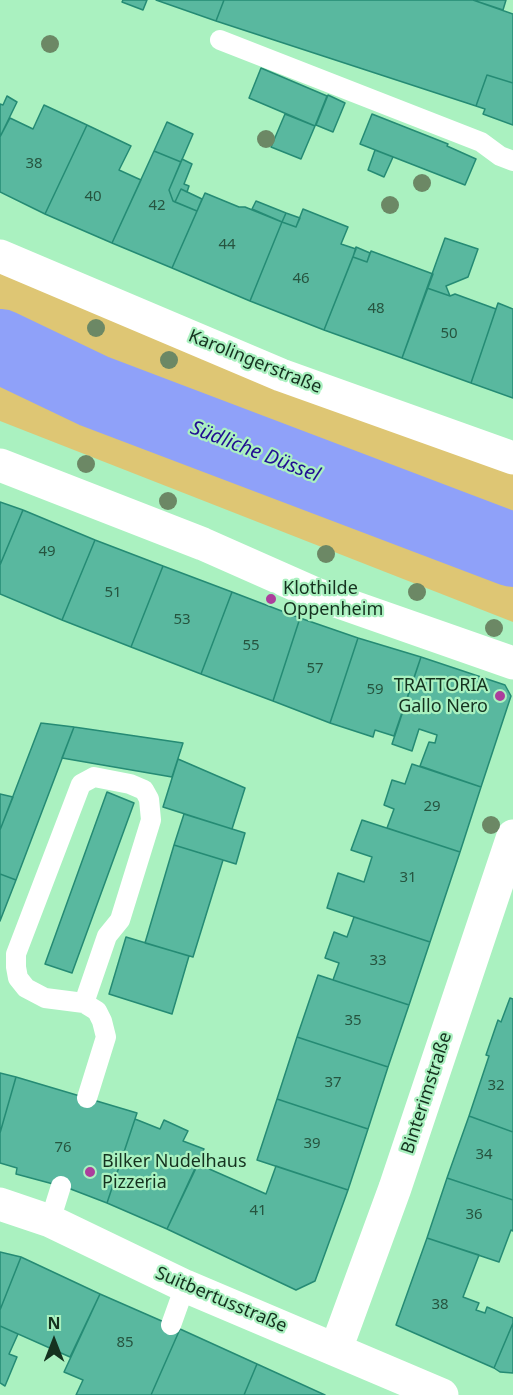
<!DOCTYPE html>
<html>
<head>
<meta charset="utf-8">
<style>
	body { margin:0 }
	#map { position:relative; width:513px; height:1395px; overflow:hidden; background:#aaf1c0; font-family:"Noto Sans",sans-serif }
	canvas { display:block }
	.north { position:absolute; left:24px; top:1311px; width:60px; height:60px; -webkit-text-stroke:4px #aaf1c0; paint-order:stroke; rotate:0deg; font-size:16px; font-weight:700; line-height:24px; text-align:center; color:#15321f }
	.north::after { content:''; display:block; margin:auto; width:21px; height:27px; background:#15321f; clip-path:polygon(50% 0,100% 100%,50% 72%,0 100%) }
</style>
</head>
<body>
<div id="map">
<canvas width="513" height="1395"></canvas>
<div class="north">N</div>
</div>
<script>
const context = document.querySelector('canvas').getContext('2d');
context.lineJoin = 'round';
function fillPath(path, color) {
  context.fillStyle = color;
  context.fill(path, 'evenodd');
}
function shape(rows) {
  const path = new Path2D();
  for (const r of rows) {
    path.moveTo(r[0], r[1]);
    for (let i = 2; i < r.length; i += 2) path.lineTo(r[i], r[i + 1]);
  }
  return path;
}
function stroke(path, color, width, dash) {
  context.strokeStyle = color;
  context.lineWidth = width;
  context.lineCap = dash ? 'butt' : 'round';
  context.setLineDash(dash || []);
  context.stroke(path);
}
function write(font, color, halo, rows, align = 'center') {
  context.font = font + ' "Noto Sans",sans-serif';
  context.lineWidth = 4.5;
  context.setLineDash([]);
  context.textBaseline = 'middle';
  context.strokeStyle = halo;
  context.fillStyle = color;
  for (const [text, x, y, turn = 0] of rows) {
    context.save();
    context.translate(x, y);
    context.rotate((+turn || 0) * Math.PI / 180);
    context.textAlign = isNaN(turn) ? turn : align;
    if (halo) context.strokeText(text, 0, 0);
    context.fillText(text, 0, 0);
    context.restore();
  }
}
const green = shape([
	[0,265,513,466,513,622,0,421]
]);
const river = shape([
	[0,346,94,391,513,550]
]);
const building = shape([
	[123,0,147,0,143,10,122,2,123,0],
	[156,0,224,0,216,21,156,0],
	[224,0,473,0,513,14,513,83,487,75,476,106,216,21,224,0],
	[473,0,506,0,503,10,473,0],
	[261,68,327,96,315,126,249,98,261,68],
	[487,75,513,83,513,125,483,114,485,109,476,106,487,75],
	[328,95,345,103,333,132,316,125,328,95],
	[7,96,17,102,0,137,0,104,3,105,7,96],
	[44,105,87,125,45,214,0,192,0,137,10,118,33,129,44,105],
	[285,114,315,126,301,159,271,147,285,114],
	[372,114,448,144,447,146,476,159,465,185,360,144,372,114],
	[167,122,193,134,181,162,154,151,167,122],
	[87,125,131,146,119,170,141,180,112,243,45,214,87,125],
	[375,150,393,157,384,177,368,170,375,150],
	[154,151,181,162,169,190,173,201,197,211,172,268,112,243,154,151],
	[182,159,192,164,184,184,189,186,187,192,181,189,175,202,173,201,169,190,182,159],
	[181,189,202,199,197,211,175,202,181,189],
	[205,193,239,207,245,207,282,222,250,301,172,268,205,193],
	[256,201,286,213,282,222,252,209,256,201],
	[303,209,348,227,341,244,356,249,324,330,250,301,282,222,296,227,303,209],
	[286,213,300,218,296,227,282,222,286,213],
	[445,238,478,249,468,277,446,286,450,296,427,288,445,238],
	[356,247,370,253,367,262,353,257,356,247],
	[371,251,433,274,402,358,324,330,353,257,367,262,371,251],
	[427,288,450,296,455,294,496,309,471,383,402,358,427,288],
	[498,303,513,309,513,398,471,383,498,303],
	[0,502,23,510,0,565,0,502],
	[23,510,95,540,62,620,0,594,0,565,23,510],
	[95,540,163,566,131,647,62,620,95,540],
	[163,566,232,592,201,674,131,647,163,566],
	[232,592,300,618,273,701,201,674,232,592],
	[300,618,358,638,330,723,273,701,300,618],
	[358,638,421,657,394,736,375,730,373,737,330,723,358,638],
	[421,657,505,685,511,696,481,787,420,766,429,742,435,743,437,735,419,729,412,751,392,744,421,657],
	[41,723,74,727,16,880,0,874,0,830,41,723],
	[74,727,183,743,172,777,62,758,74,727],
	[178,759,245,788,232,829,163,807,178,759],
	[412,764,481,787,460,852,387,828,394,809,384,805,392,780,405,784,412,764],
	[107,792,134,803,72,973,45,964,107,792],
	[0,794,13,797,0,830,0,794],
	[184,814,245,833,236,864,174,845,184,814],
	[362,820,460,852,430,942,327,908,338,873,364,882,372,857,351,850,362,820],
	[174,845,223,860,193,957,145,943,174,845],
	[0,874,16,880,0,921,0,874],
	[354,917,430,942,409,1005,333,980,339,963,325,958,334,932,347,937,354,917],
	[126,937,189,956,172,1014,109,994,126,937],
	[318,975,409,1005,388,1067,297,1037,318,975],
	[510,998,513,999,513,1132,469,1116,489,1056,486,1055,498,1020,501,1022,510,998],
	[297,1037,388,1067,368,1129,277,1099,297,1037],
	[0,1073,16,1077,0,1133,0,1073],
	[16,1077,137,1113,107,1203,68,1188,16,1174,17,1168,0,1163,0,1133,16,1077],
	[277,1099,368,1129,348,1190,257,1160,277,1099],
	[469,1116,513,1132,513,1200,447,1178,469,1116],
	[135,1119,160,1129,164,1120,188,1131,183,1141,204,1149,167,1229,107,1203,135,1119],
	[198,1164,266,1194,276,1166,348,1190,315,1281,296,1290,167,1229,198,1164],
	[447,1178,513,1200,513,1231,511,1230,499,1262,427,1238,447,1178],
	[427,1238,479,1255,463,1297,479,1303,476,1310,485,1313,487,1307,513,1318,513,1323,494,1368,396,1325,427,1238],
	[0,1252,21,1257,0,1310,0,1252],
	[21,1257,100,1294,70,1357,0,1326,0,1310,21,1257],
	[100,1294,180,1329,151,1395,76,1395,83,1380,64,1372,100,1294],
	[513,1323,513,1373,500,1372,494,1368,513,1323],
	[0,1326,18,1334,9,1354,17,1357,5,1386,0,1383,0,1326],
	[180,1329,257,1364,244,1395,151,1395,180,1329],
	[257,1364,325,1395,244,1395,257,1364]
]);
const lane = shape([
	[220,40,481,142,500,156,513,161],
	[84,1003,107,936,120,920,151,820,149,799,144,790,130,784,94,777,81,784,16,954,16,967,18,978,26,988,45,998,84,1003,97,1011,102,1021,106,1037,87,1098],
	[50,1221,61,1186],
	[171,1325,185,1286]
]);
const street = shape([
	[0,256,281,375,513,458],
	[0,465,203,544,316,594,513,663],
	[0,1204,50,1221,185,1286,442,1395],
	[336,1349,395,1188,513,836]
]);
const trees = [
	[50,44],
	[266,139],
	[422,183],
	[390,205],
	[96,328],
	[169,360],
	[86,464],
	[168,501],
	[326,554],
	[417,592],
	[494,628],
	[491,825]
];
const markers = [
	[271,599,6,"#ac3e9c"],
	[500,696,6,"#ac3e9c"],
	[90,1172,6,"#ac3e9c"]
];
const numberNames = [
	["38",34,164],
	["40",93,197],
	["42",157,206],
	["44",227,245],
	["46",301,279],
	["48",376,309],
	["50",449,334],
	["49",47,552],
	["51",113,593],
	["53",182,620],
	["55",251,646],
	["57",315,669],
	["59",375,690],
	["29",432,807],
	["31",408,878],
	["33",378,961],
	["35",353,1021],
	["37",333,1083],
	["32",496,1086],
	["39",312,1144],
	["76",63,1148],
	["34",484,1155],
	["41",258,1211],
	["36",474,1215],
	["38",440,1305],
	["85",125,1343]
];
const streetNames = [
	["Karolingerstraße",255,362,22],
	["Binterimstraße",427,1093,-72],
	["Suitbertusstraße",221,1300,23]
];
const poiNames = [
	["Klothilde",283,589],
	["Oppenheim",283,610],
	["TRATTORIA",488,686,"right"],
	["Gallo Nero",488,707,"right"],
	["Bilker Nudelhaus",102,1162],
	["Pizzeria",102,1183]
];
const waterNames = [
	["Südliche Düssel",255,452,21]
];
fillPath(green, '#dec674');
stroke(river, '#8fa1f9', 74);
fillPath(building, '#59b89f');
stroke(building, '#258b74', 1.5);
stroke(lane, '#fff', 20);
stroke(street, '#fff', 33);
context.fillStyle = '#6c8865';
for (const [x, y] of trees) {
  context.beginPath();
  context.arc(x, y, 9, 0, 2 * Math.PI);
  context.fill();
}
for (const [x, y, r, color] of markers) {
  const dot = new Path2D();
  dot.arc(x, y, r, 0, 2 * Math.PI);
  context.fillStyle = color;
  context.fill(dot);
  stroke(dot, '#aaf1c0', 2);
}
write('15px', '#26543f', null, numberNames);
write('18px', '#15321f', '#aaf1c0', streetNames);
write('18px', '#15321f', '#aaf1c0', poiNames, 'left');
write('italic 20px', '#210e91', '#aaf1c0', waterNames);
</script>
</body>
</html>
